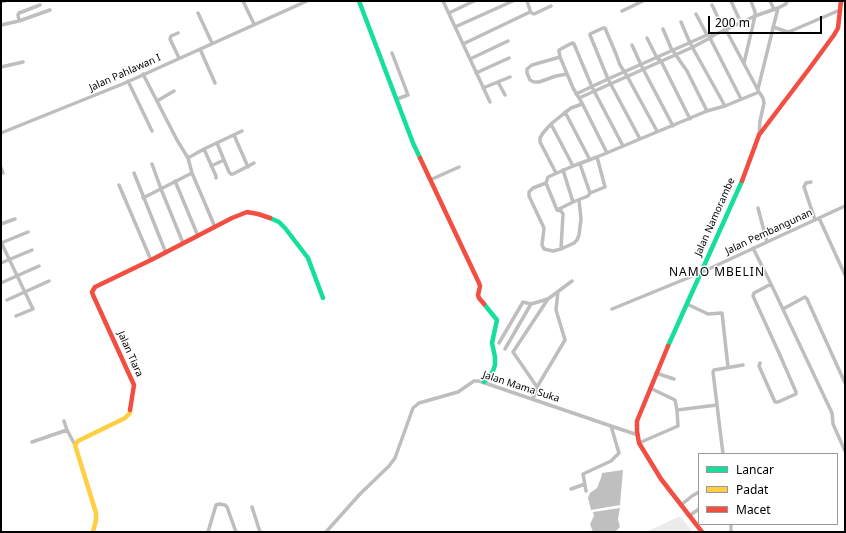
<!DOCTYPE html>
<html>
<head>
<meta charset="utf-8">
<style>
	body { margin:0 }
	#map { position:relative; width:846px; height:533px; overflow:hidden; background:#fff; font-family:"Noto Sans",sans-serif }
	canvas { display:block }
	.frame { position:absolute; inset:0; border:2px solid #000; pointer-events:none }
	.legend { position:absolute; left:698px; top:453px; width:140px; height:72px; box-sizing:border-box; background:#fff; border:1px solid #999; margin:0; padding:5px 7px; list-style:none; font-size:12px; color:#000 }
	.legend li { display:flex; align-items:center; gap:8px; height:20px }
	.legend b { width:20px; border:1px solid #999 }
	.scale { position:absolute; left:708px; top:16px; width:114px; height:18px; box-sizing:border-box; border:2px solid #000; border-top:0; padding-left:5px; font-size:12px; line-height:14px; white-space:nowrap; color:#000; -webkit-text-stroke:3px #fff; paint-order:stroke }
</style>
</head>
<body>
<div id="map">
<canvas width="846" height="533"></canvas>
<div class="frame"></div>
<ul class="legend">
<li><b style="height:5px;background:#16e098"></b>Lancar</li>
<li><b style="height:5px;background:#ffcf43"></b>Padat</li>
<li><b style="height:5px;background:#f24e42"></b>Macet</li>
</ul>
<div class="scale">200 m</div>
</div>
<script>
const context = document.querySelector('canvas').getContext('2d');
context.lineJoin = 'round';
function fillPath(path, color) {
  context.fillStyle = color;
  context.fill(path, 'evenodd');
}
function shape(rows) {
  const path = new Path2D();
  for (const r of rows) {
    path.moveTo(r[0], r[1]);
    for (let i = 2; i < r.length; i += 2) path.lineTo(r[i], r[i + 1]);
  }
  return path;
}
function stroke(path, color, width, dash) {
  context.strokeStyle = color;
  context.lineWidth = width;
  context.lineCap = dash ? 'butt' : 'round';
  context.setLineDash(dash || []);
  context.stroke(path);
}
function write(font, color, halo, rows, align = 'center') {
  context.font = font + ' "Noto Sans",sans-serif';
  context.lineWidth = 3;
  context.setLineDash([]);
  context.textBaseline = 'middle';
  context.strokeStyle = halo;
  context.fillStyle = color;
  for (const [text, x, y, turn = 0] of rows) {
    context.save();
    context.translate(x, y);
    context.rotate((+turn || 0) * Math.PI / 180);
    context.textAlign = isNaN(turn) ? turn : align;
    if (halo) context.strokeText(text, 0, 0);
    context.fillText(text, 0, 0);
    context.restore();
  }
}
const green = shape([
	[680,516,693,532,646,532]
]);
const water = shape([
	[623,470,620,505,591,510,588,498,590,493,597,488,601,478,602,473],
	[620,508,618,519,620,527,615,532,593,532,590,524,594,516,593,512]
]);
const street = shape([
	[243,1,254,24],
	[443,1,490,102],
	[731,1,741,23],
	[770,1,774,9],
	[1,2,5,1],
	[712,5,721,24,726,30,759,92],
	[622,11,643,1],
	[530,12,534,14,551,6],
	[198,13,212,43],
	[449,13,474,1],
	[696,14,707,35],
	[19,21,18,15,19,13,40,5],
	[681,22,690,43,725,106],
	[1,25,19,21,50,10],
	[455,27,513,1],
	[773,27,788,32,791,31,840,10],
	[663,29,671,48,687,71,707,111],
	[178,33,171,36,170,39,179,58],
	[647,38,657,58,661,61,690,119],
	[710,38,741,99],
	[463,44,530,12,530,10,527,1],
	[632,45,641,65,673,126],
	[200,49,215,83],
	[392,53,408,95,397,99],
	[560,57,532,65,527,69,527,73,530,80,534,82,539,82,556,76,567,74],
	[470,59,508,41],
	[744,63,755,16,755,12,751,1],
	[1,67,23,62],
	[476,73,509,58],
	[143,74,177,140,188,158,192,173,215,227],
	[128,81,152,131],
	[498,82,505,95],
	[483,88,510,77],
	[758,89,778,8],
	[576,94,608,79,707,35,714,35],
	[579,98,693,47,710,38,714,35,755,16,778,8,786,4,787,1],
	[157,101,174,91],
	[565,112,590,160],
	[551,124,573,166],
	[1,133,125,83,307,1],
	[234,135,248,167],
	[640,139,608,79,590,35,590,34,603,28,605,28,616,54,620,65,627,76,657,131],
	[217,143,229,172,231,174,233,174,254,163],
	[204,149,216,176,216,178],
	[607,153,582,103,573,88,560,57,559,51,559,50,570,44,573,43,574,44,592,87,623,146],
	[188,158,204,149,242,131],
	[152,164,161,189,183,243],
	[580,164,590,193],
	[211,166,224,160],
	[1,168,3,173],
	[563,170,573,202],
	[134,173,166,253],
	[556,173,540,142,540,138,543,133,551,124,562,115,571,108,582,104],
	[430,180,459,167],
	[175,181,198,236],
	[811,182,806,183,804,187,815,220],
	[546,183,533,188,529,192,529,196,544,228,542,245,544,249,553,251,561,249,574,243,577,240,579,235,581,219,579,200],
	[119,185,151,260],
	[143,198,192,173],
	[758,208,767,242],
	[557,210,546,183,548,177,573,166,597,157],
	[819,218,845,275],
	[1,224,15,219],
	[1,242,33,309,16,316],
	[1,243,28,232],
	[753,248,771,284,832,413,833,424,845,451],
	[561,249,563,214,561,211,557,210,573,202,588,196,590,193,605,187,597,157,707,111,725,106,759,92,763,98,764,103,760,121,759,135],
	[1,263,32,250],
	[1,283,39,266],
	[7,300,49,281],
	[687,304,708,314,722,313,728,367],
	[612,309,700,273,845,206],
	[783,309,803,298,805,297,807,299,845,383],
	[499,343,523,302,531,304],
	[505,349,531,304,548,299],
	[760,363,759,366,775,402,778,402,796,394,796,392,779,353,753,296,754,293,771,284],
	[656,373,674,379],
	[537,387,565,340,556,310,558,291],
	[533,399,537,387,513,352,548,299,572,281],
	[677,410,717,405],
	[64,421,67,430],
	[32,442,67,430,75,445],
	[639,443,678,426,677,410,675,400,650,388],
	[723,454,713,372,714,370,743,365],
	[571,489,585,484],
	[586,491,583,474,611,461,619,453,611,426],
	[681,505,692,496,699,492],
	[252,507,260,532],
	[689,516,699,509],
	[731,524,731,532],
	[208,532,216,505,219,504,225,505,227,507,236,532],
	[326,532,360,494,389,466,395,458,413,408,419,403,458,392,474,381,479,381,611,426,638,435]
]);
const fast = shape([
	[359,1,413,143,420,158],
	[270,218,279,222,285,228,308,258,323,298],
	[484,304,497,320,492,343,495,357,495,365,493,371,489,377,484,382],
	[668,346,742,181]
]);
const slow = shape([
	[93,532,96,520,96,513,75,445,78,441,125,418,130,413,130,410]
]);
const jam = shape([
	[420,158,479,283,480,286,478,295,479,298,484,304],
	[742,181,759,135,809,69,834,35,838,28,841,1],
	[668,346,637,421,637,431,639,443,661,479,702,532],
	[130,410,134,385,93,295,92,292,95,287,151,260,232,218,247,212,258,214,270,218]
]);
const streetNames = [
	["Jalan Pahlawan I",125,73,-24],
	["Jalan Namorambe",715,217,-66],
	["Jalan Pembangunan",769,232,-25],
	["Jalan Tiara",130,354,66],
	["Jalan Mama Suka",521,387,18]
];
const quarterNames = [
	["NAMO MBELIN",717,273]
];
fillPath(green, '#ececec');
fillPath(water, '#bfbfbf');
stroke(street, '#bebebe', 3.5);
stroke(fast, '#16e098', 4.5);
stroke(slow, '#ffcf43', 4.5);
stroke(jam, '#f24e42', 4.5);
write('10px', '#000', '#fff', streetNames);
context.letterSpacing = '1px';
write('12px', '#000', '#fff', quarterNames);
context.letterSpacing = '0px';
</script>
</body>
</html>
